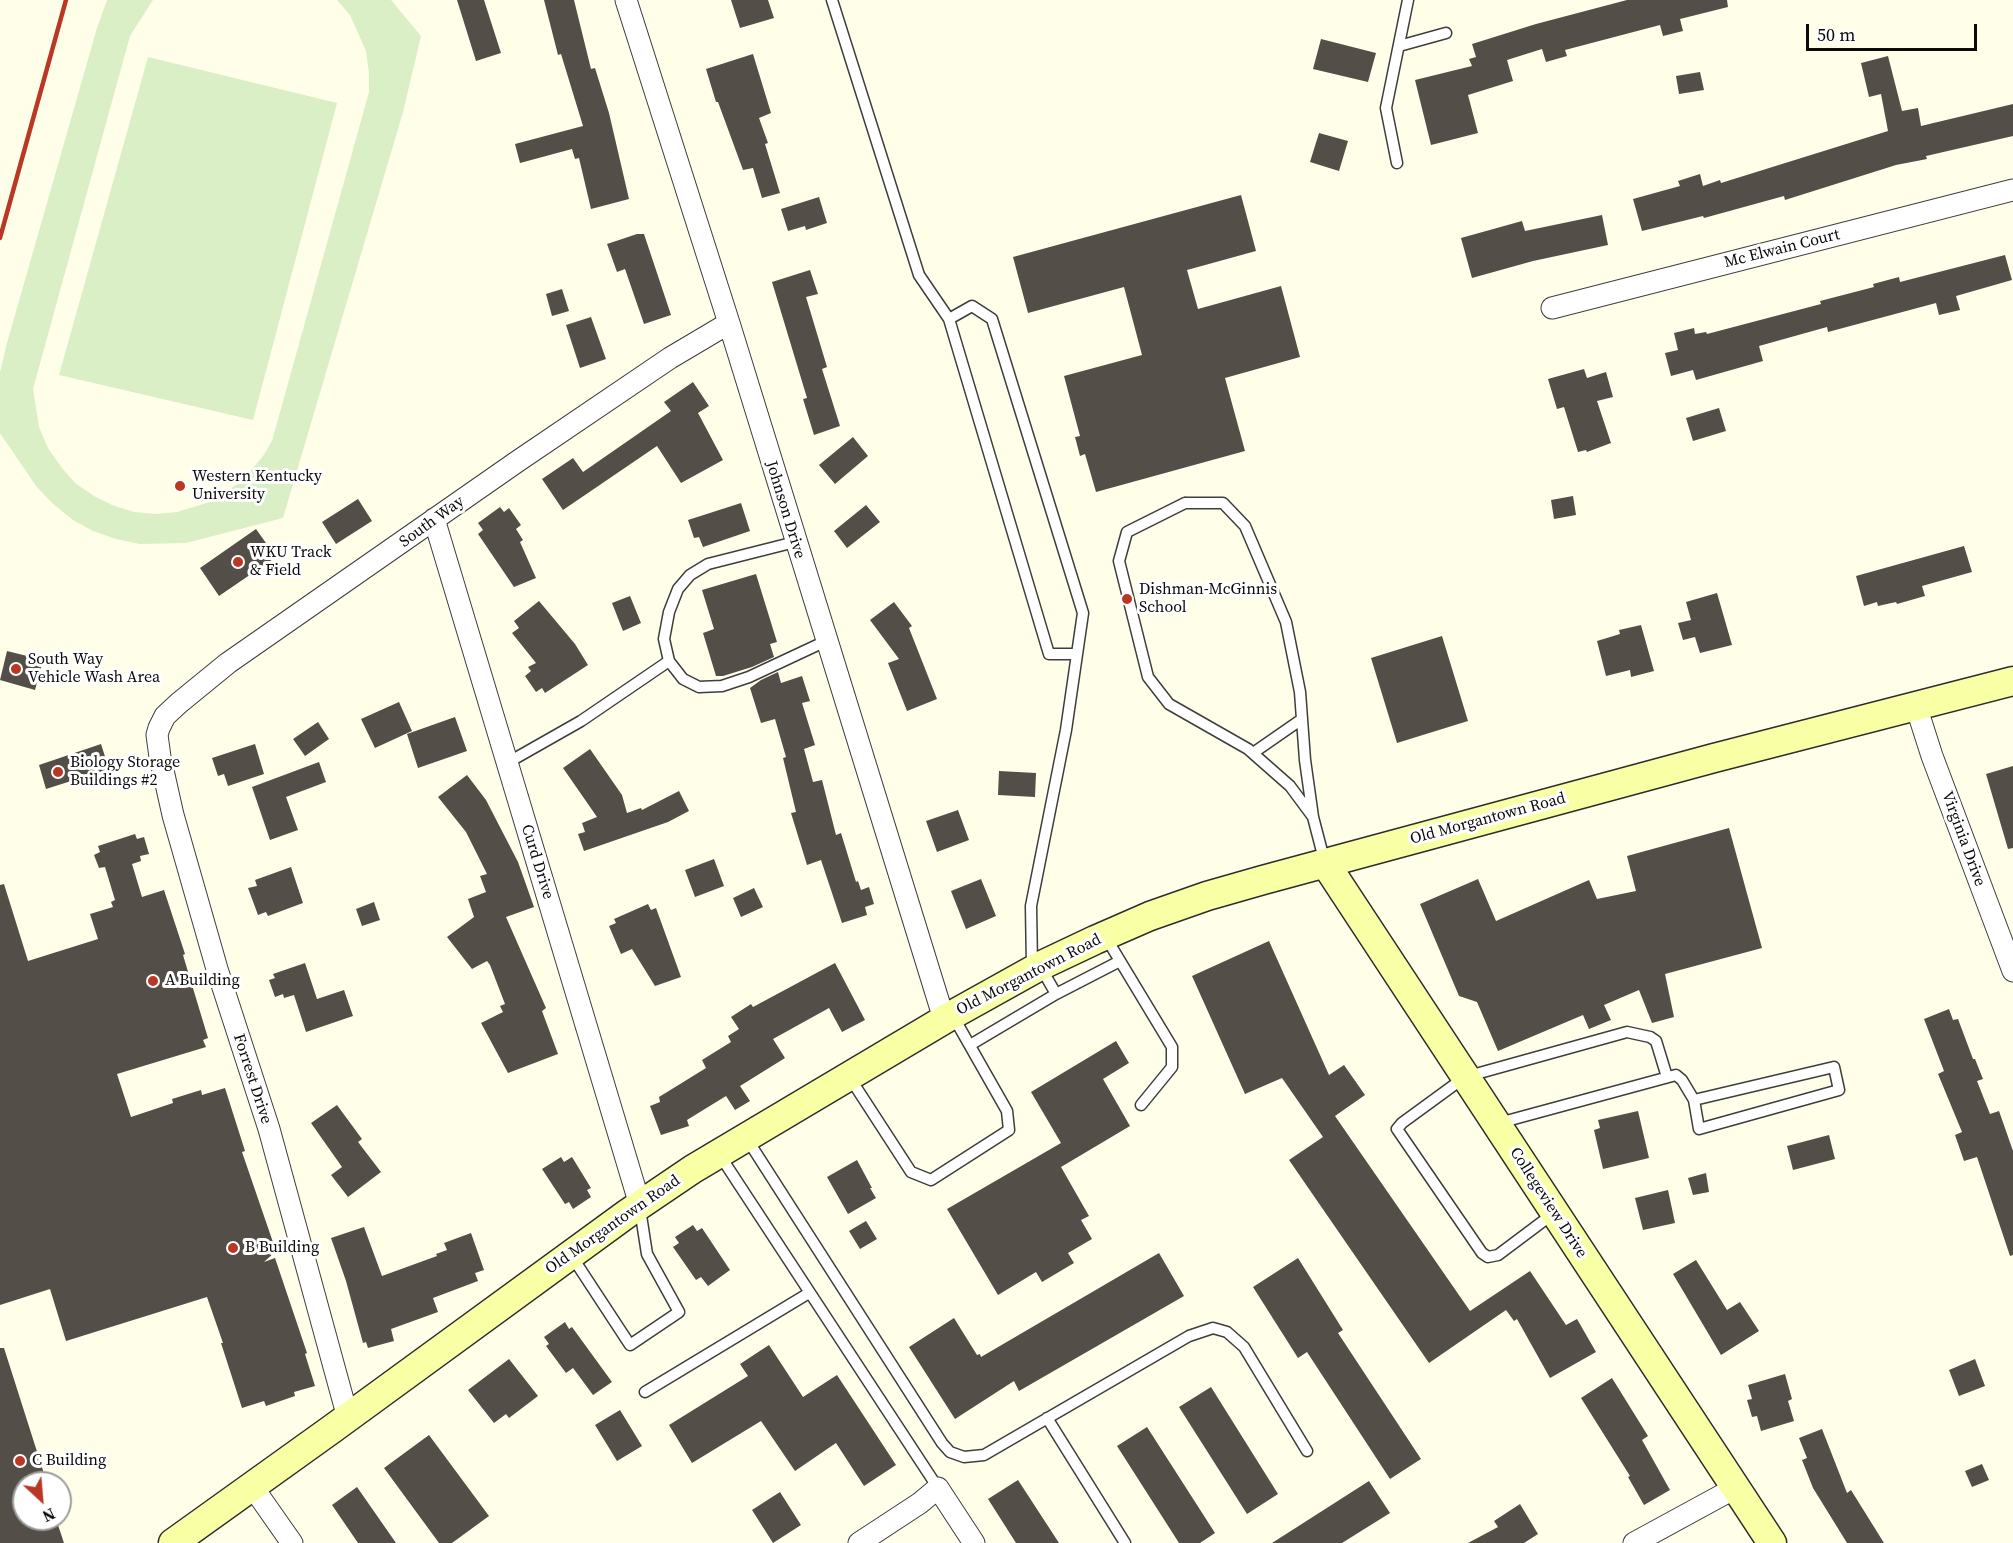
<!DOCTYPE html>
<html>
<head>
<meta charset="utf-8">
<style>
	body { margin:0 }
	#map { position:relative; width:2013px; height:1543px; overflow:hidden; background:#fffee9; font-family:"Source Serif 4",serif }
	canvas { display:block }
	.north { position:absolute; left:12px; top:1471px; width:60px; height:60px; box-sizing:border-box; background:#fff; border:2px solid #9d9d9d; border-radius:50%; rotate:154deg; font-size:16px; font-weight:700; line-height:24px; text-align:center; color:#0b0b0b }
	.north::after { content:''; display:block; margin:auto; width:21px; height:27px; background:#b93825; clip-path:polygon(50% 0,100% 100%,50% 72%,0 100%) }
	.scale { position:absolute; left:1806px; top:24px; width:171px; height:27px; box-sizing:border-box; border:3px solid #0b0b0b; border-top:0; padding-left:8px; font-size:18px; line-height:21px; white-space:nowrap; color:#0b0b0b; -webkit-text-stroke:4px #fff; paint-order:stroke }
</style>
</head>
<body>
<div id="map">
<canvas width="2013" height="1543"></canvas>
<div class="north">N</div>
<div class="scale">50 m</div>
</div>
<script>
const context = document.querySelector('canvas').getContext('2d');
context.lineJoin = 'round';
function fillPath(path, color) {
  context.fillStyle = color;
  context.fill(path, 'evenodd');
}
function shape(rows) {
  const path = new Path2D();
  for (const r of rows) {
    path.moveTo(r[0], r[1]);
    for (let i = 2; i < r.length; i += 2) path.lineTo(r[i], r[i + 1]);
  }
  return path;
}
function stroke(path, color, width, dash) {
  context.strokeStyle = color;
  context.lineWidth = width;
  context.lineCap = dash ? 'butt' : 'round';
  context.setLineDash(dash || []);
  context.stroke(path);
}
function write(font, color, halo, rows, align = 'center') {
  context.font = font + ' "Source Serif 4",serif';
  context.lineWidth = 6;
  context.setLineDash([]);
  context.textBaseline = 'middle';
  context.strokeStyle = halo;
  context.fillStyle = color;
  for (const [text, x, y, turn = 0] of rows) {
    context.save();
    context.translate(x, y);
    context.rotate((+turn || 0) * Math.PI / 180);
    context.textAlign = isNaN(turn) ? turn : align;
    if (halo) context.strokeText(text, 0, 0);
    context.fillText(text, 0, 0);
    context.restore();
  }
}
const pitch = shape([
	[107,0,153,0,130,36,33,389,39,427,48,448,62,468,75,483,94,496,112,505,134,512,157,514,177,512,213,501,243,480,263,456,272,441,369,92,369,73,366,51,350,15,337,0,391,0,421,36,403,112,283,518,186,543,140,544,116,539,93,531,73,520,52,503,36,486,0,433,0,372,7,343,97,28],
	[148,57,337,103,253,420,59,375]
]);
const building = shape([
	[457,0,484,0,501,53,476,61],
	[544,0,574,0,591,69,595,68,609,113,629,199,591,209,579,158,575,159,572,149,520,163,515,144,583,126,561,54,558,55],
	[731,0,768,0,774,18,740,28],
	[1627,0,1727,0,1728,7,1680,19,1683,31,1663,36,1660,25,1565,50,1567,56,1546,62,1542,49,1507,60,1513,81,1468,95,1478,133,1431,145,1415,80,1472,66,1469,59,1476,57,1472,44,1536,24],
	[1321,39,1376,53,1368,82,1313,69],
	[753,54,771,113,759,118,768,143,765,144,780,193,762,198,753,168,743,170,718,102,716,102,706,69],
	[1888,56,1902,111,1918,108,1921,126,2013,104,2013,136,1926,156,1927,159,1896,165,1785,200,1784,196,1704,218,1703,216,1642,231,1633,199,1680,186,1678,181,1700,174,1703,186,1720,180,1721,183,1888,131,1881,94,1869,97,1861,63],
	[1700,72,1704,90,1679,94,1676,76],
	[1319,133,1348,141,1339,171,1310,162],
	[1241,195,1256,251,1187,270,1198,309,1281,286,1300,357,1225,378,1245,451,1096,492,1085,454,1080,456,1075,437,1080,436,1064,376,1142,355,1124,287,1028,313,1013,257],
	[819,197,827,223,806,230,805,226,788,231,781,209],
	[1602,215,1608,245,1533,261,1472,278,1461,238,1522,221,1525,231],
	[637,234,644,234,671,315,644,324,625,269,617,272,607,244],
	[2005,255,2012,280,1956,296,1960,310,1939,315,1936,303,1828,332,1827,327,1759,346,1763,361,1696,380,1693,370,1671,376,1665,353,1678,350,1674,333,1694,328,1695,334,1706,332,1707,334,1821,304,1820,301,1874,287,1873,284,1899,277,1900,282],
	[810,270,818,294,806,297,827,367,822,369,840,426,814,435,803,399,807,398,772,282],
	[562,289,569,311,552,316,546,294],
	[591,317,606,359,580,368,566,325],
	[1584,369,1587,378,1606,372,1613,397,1597,401,1611,443,1587,452,1586,450,1578,452,1564,407,1557,409,1548,379],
	[693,382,709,406,698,413,723,460,681,483,657,446,563,510,542,479,573,458,583,472,671,411,664,402],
	[1719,408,1726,431,1693,441,1686,418],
	[853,437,868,456,835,484,819,465],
	[1573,496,1576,515,1554,519,1551,500],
	[358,499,372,521,336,544,322,522],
	[741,503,750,531,703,547,699,537,694,538,688,520],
	[866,505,880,522,847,548,834,531],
	[500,507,504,512,509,508,521,525,516,529,523,540,520,542,536,578,514,587,478,534,483,530,478,523],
	[256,529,276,557,219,596,200,568],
	[1964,546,1972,572,1922,586,1925,596,1897,604,1896,602,1878,606,1877,602,1864,606,1856,576],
	[756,574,777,642,770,644,774,657,752,667,723,676,716,676,703,633,714,629,702,590],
	[1717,593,1732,645,1700,653,1695,637,1683,640,1678,623,1691,620,1686,602],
	[630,596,641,623,623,631,612,603],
	[539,601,575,644,588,665,545,693,542,688,536,692,525,676,531,671,528,667,536,663,512,633,519,628,514,621],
	[894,602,912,626,909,628,937,699,907,711,888,663,899,659,870,620],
	[1641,625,1654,671,1631,677,1630,670,1606,676,1597,641,1620,634,1619,630],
	[1442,636,1468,721,1397,743,1371,658],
	[7,651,43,660,35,690,0,680],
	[778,672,781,683,802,676,810,701,802,703,815,745,804,749,813,782,822,780,836,835,841,833,856,882,858,881,861,890,869,887,874,904,865,907,867,915,842,923,821,860,807,865,791,813,796,812,783,758,786,757,775,719,761,723,750,688,761,680],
	[399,702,412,731,375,748,361,719],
	[455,717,467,751,418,768,407,734],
	[318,722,329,739,305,756,293,739],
	[101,744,109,769,46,789,39,765],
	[255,744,264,774,228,786,224,774,218,776,212,758],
	[590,749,622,795,627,813,641,808,642,810,679,791,689,811,668,822,584,851,578,834,585,832,582,823,597,817,563,768],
	[319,762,326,782,286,797,298,830,270,840,252,787],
	[2013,766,2013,848,2008,849,1986,774],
	[999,771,1036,773,1035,797,998,795],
	[467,775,486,800,518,862,534,907,506,917,546,1008,542,1011,558,1054,508,1073,481,1023,503,1012,500,1006,505,1004,490,965,487,961,472,969,447,937,474,917,468,899,486,892,480,876,487,874,466,832,438,797],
	[958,810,969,840,937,852,926,821],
	[1729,828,1762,948,1665,974,1674,1017,1652,1023,1639,990,1604,1005,1611,1020,1589,1029,1583,1015,1498,1051,1477,1002,1459,996,1420,904,1478,879,1496,921,1589,880,1597,899,1636,891,1627,856],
	[135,834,137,839,144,837,149,854,140,856,141,861,132,864,142,897,164,890,185,954,183,955,208,1038,203,1040,206,1047,117,1074,131,1117,173,1103,172,1099,201,1090,202,1095,225,1088,245,1151,242,1152,276,1251,264,1262,275,1258,307,1353,305,1354,315,1386,294,1392,295,1396,266,1406,264,1401,242,1408,221,1343,223,1343,207,1297,66,1341,50,1289,0,1305,0,885,4,884,28,961,98,939,90,914,113,907,111,902,115,900,105,867,99,868,94,855,100,852,98,846],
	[714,859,724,886,695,897,685,870],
	[291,867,303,903,268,916,266,912,258,915,248,888,257,886,255,880],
	[981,879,996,916,966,929,951,891],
	[754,888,763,907,741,917,733,898],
	[374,902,380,920,362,926,356,909],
	[648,904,651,910,656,908,681,977,655,986,632,949,621,954,609,926,616,923,614,919],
	[1269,941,1329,1075,1344,1065,1365,1095,1335,1116,1470,1311,1530,1271,1566,1325,1577,1319,1596,1352,1550,1378,1517,1319,1514,1321,1506,1310,1429,1363,1289,1160,1323,1137,1282,1078,1245,1094,1192,976],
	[305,963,317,999,344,990,353,1016,306,1032,294,995,284,998,283,994,275,997,269,980,275,978,273,974],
	[835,963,865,1020,842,1032,829,1008,773,1039,785,1058,740,1086,750,1101,735,1110,726,1096,687,1120,689,1126,661,1135,650,1106,660,1102,659,1097,706,1068,702,1060,731,1042,728,1036,739,1029,731,1017,751,1004,753,1007],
	[1949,1009,1953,1020,1958,1019,1973,1059,1975,1059,1983,1079,1977,1081,1990,1114,1999,1111,2013,1151,2013,1255,2010,1256,1977,1157,1964,1161,1955,1135,1962,1132,1938,1074,1944,1071,1924,1019],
	[1116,1041,1129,1063,1103,1079,1130,1126,1061,1167,1089,1216,1081,1220,1092,1239,1068,1253,1074,1263,1042,1282,1036,1272,998,1295,947,1209,1061,1143,1031,1092],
	[337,1105,362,1139,358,1142,381,1172,348,1197,331,1175,342,1167,311,1123],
	[1638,1111,1649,1158,1603,1169,1594,1130,1600,1128,1598,1120],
	[1829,1135,1835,1159,1793,1170,1787,1146],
	[561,1157,564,1162,572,1157,591,1188,587,1190,591,1197,573,1209,569,1202,565,1204,542,1169],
	[857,1160,872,1188,870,1188,876,1198,848,1214,827,1177],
	[1706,1173,1709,1192,1693,1195,1688,1178],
	[1668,1190,1675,1223,1643,1230,1635,1198],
	[866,1221,877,1239,860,1249,849,1231],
	[693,1225,697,1231,702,1228,730,1270,708,1286,701,1277,696,1280,673,1247,679,1243,675,1237],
	[364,1227,382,1276,437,1256,436,1254,447,1250,444,1243,471,1233,484,1270,475,1273,478,1281,433,1298,438,1312,391,1329,394,1341,368,1348,366,1342,363,1343,346,1281,331,1238],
	[1159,1253,1184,1296,1019,1391,1014,1381,955,1419,909,1347,954,1318,977,1355,980,1354,981,1357],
	[1298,1258,1343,1330,1338,1333,1421,1459,1390,1479,1307,1352,1298,1358,1253,1287],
	[1696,1260,1727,1310,1740,1302,1759,1331,1721,1355,1673,1274],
	[565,1322,569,1329,572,1327,612,1382,593,1395,573,1368,566,1373,546,1346,549,1344,544,1337],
	[769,1345,803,1397,837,1375,896,1465,864,1486,836,1443,795,1471,761,1421,692,1463,669,1425,748,1376,740,1364],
	[0,1348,4,1348,47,1483,24,1483,24,1519,56,1519,64,1543,0,1543],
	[509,1359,538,1396,509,1418,506,1414,494,1423,468,1390],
	[1975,1359,1985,1386,1959,1396,1949,1370],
	[1785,1374,1792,1399,1788,1401,1794,1421,1761,1431,1757,1416,1752,1417,1747,1400,1752,1399,1748,1385],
	[1612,1378,1648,1436,1642,1440,1670,1490,1644,1505,1628,1477,1630,1476,1581,1398],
	[1211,1387,1278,1494,1247,1514,1179,1407],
	[620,1410,642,1446,617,1461,595,1425],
	[1147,1427,1215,1533,1200,1543,1179,1543,1117,1446],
	[1822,1429,1847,1493,1851,1490,1884,1543,1847,1543,1813,1488,1802,1460,1807,1458,1799,1438],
	[429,1435,489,1516,452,1543,439,1543,384,1468],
	[1982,1464,1989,1480,1972,1487,1965,1471],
	[1018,1480,1059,1543,1016,1543,988,1499],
	[1369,1481,1390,1513,1342,1543,1272,1543],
	[357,1487,396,1543,358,1543,332,1505],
	[780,1492,801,1525,773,1543,752,1510],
	[1520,1504,1538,1534,1524,1543,1468,1543,1498,1527,1494,1521]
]);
const lane = shape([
	[832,0,919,275,949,319],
	[1399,46,1446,33],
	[1397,163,1386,108,1408,0],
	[1185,503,1223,503,1245,526,1286,622,1300,692,1305,760,1313,817,1290,786,1248,749,1169,704,1148,677,1119,561,1127,532,1185,503],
	[795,542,708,564,690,575,678,589,669,612,664,639,669,661,683,679,699,687,722,686,749,677,826,641],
	[1253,753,1302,719],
	[507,763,581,721,669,661],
	[1313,817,1325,863],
	[1105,936,1172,1047,1172,1067,1141,1105],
	[1032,967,1031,906,1066,730,1083,613,992,319,972,306,949,319,1049,654,1076,654],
	[1056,994,1120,961],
	[970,1045,1056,994,1040,966],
	[850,1078,911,1172,931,1180,1009,1130,1007,1111,953,1016],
	[1499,1123,1676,1075,1682,1080,1694,1100,1699,1129,1839,1090,1834,1067,1694,1100],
	[747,1139,942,1443,950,1452,964,1457,984,1455,1189,1336,1213,1328,1227,1332,1244,1347,1307,1451],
	[719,1154,938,1488],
	[1554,1213,1498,1255,1488,1257,1482,1253,1397,1129,1402,1123,1465,1077,1627,1032,1650,1037,1656,1041,1667,1077],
	[571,1255,630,1345,679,1312,647,1254,640,1209],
	[645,1392,809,1293],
	[1047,1418,1125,1543]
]);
const street = shape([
	[626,0,729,323,944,1019],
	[1552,308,2013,190],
	[434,519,640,1205],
	[1916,706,1932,756,2013,971],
	[348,1418,269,1129,217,969,173,815,160,757,157,735,159,728,165,716,179,703,228,663,518,461,670,358,729,323],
	[252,1486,292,1543],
	[859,1543,920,1503,938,1488,974,1543],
	[1634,1543,1735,1488]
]);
const secondary = shape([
	[1325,863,1772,1543],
	[173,1543,332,1429,628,1213,693,1169,952,1015,1040,966,1095,940,1150,916,1207,896,1263,880,1714,758,2013,681]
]);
const rail = shape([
	[0,238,66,0]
]);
const markers = [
	[180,486,6,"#b93825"],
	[238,562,6,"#b93825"],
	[1127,599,6,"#b93825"],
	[16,669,6,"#b93825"],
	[58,772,6,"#b93825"],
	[153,981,6,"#b93825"],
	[233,1248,6,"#b93825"],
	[20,1461,6,"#b93825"]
];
const streetNames = [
	["Mc Elwain Court",1782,249,-14],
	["Johnson Drive",785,510,73],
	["South Way",432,522,-36],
	["Old Morgantown Road",1488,819,-15],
	["Virginia Drive",1963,839,70],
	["Curd Drive",537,862,73],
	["Old Morgantown Road",1029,975,-27],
	["Forrest Drive",252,1079,72],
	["Collegeview Drive",1548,1203,57],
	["Old Morgantown Road",613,1225,-35]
];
const poiNames = [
	["Western Kentucky",192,477],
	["University",192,495],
	["WKU Track",250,553],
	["& Field",250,571],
	["Dishman-McGinnis",1139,590],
	["School",1139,608],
	["South Way",28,660],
	["Vehicle Wash Area",28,678],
	["Biology Storage",70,763],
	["Buildings #2",70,781],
	["A Building",165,981],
	["B Building",245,1248],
	["C Building",32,1461]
];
fillPath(pitch, '#daefc6');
fillPath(building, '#544e48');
stroke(lane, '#3e3e3e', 13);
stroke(street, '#3e3e3e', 23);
stroke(secondary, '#2d2d2d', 31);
stroke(lane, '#fff', 10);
stroke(street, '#fff', 21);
stroke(secondary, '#f9ffa5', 28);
stroke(rail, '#b93825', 4.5);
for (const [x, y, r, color] of markers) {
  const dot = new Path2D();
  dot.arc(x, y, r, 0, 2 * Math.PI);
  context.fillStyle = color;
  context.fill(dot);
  stroke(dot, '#fff', 2);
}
write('16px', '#0b0b0b', '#fff', streetNames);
write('16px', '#0b0b0b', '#fff', poiNames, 'left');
</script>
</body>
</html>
